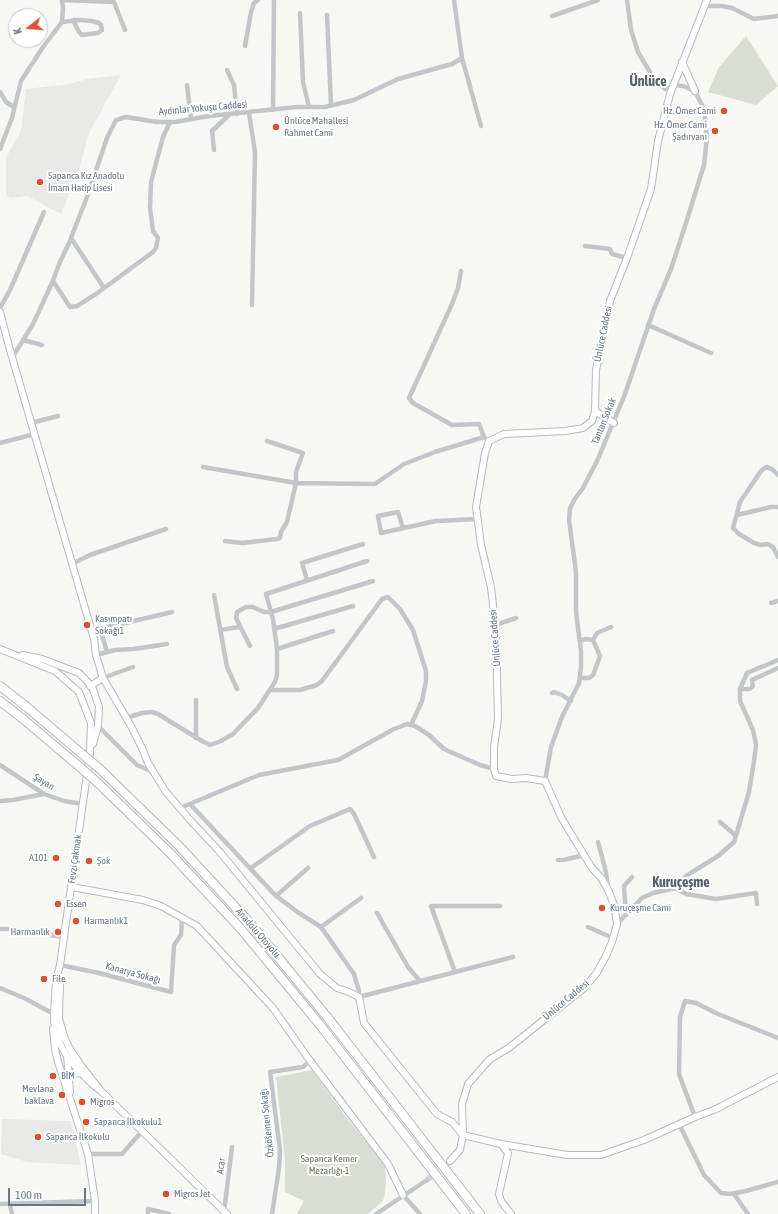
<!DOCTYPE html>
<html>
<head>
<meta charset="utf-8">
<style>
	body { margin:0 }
	#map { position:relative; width:778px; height:1214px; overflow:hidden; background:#f7f7f4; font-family:"Asap Condensed",sans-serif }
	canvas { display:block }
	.north { position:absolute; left:8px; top:8px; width:40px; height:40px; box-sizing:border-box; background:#fff; border:1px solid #c2c9ce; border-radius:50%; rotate:253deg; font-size:11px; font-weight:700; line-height:16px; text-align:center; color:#667884 }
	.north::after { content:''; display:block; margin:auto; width:14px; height:18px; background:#e04f2a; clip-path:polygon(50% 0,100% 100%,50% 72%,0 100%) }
	.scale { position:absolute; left:8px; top:1188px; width:78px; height:18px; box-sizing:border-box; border:2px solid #667884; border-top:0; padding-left:5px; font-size:12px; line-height:14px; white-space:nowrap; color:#667884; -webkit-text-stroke:3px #fff; paint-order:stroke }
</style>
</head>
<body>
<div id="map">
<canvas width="778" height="1214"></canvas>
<div class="north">K</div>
<div class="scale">100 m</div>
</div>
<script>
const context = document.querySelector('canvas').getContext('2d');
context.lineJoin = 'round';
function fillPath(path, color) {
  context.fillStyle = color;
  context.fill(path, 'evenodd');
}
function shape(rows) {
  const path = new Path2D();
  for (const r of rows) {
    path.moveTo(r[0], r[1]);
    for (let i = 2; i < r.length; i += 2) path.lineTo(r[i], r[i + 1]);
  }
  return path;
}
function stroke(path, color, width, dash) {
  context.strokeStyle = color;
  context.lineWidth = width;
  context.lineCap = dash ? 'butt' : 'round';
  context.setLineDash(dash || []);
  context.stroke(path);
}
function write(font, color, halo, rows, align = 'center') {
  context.font = font + ' "Asap Condensed",sans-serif';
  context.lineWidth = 4;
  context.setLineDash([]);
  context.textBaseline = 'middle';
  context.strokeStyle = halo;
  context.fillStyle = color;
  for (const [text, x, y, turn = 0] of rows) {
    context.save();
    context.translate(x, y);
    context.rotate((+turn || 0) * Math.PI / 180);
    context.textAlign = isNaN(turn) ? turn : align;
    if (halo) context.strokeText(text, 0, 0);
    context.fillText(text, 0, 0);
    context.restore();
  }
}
const built = shape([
	[121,75,89,133,79,170,61,214,27,196,11,198,6,195,6,158,21,130,26,89,70,84,87,79],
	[2,1119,71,1121,81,1165,27,1162,1,1154]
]);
const green = shape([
	[746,36,778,86,756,105,708,92,719,67],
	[312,1070,346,1117,385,1165,386,1179,385,1193,383,1201,368,1214,297,1214,304,1201,285,1192,285,1160,276,1077]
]);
const secondaryTunnel = shape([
	[427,1180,450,1161]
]);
const street = shape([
	[62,0,114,2,125,30],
	[705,6,722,6,732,8,754,19,778,16],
	[300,13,303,82,309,107],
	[327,15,331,105],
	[552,16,598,0],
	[62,22,71,21,73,20,80,20,92,21,99,23,101,25,102,30,98,33,82,35,79,32,73,20],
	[245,46,251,12,254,3,258,0],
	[462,58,481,126],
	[227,70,234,85,237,114],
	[187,85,191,119],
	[0,92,6,102,14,107],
	[273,110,274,0],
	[249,113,255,152,252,305],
	[0,149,12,118,21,81,43,47,62,22,63,8,62,0],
	[214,150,212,131,229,115],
	[71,238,104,288],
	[585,246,610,249,612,254,627,258],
	[461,271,458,288,452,304,409,398,413,403,452,425,479,424,484,437,486,439],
	[53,281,70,307,77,306,96,294,153,252,156,248,158,238,153,231,150,208,151,182,163,137,170,122],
	[0,308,10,290,44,212],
	[648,325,711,353],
	[23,340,42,345],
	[12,358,33,324,52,283,60,262,69,243,87,197,107,138,116,120,126,117,157,122,175,122,209,116,297,107,325,107,354,100,398,79,452,64,462,58,454,0],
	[31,423,58,416],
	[0,443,35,434],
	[203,467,296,483,375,484,404,464,435,452,484,437],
	[778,475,772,469,766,467,761,471,740,502,733,528,739,534,754,543,760,545,768,544,773,547,778,557],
	[737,515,771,507,778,507],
	[403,528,398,512,378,516,381,533,436,521,478,519],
	[225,541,242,543,277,539,280,538,281,532,287,522,296,483,296,472,303,453,267,441],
	[72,564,90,555,166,529],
	[307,580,302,563,363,544],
	[214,595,227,667,237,689],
	[771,603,778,601],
	[495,625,516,618],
	[100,628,107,652],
	[274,629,353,606],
	[220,630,239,627],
	[91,631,172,612],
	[580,641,586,639,593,640],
	[250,646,236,618,237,612,246,607,253,607,264,612,271,612,373,581],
	[277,649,333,631],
	[96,655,115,650,134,649,167,644],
	[103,678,133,667],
	[580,678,589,678,593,675,600,656,593,640,597,633,611,627],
	[740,689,750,689,753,686,752,680,778,668],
	[271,690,300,690,317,685,322,681,382,599,388,597,400,609,413,630,426,671,426,681,422,701,411,725],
	[552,693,554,692,562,695,571,701],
	[196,700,196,738],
	[126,718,142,713,152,712,158,714,202,741,210,745,221,741,233,734,258,708,275,682,277,675,277,649,273,619,266,594,367,561],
	[98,726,137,765,153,772],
	[0,765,44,794,64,801,83,804],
	[545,781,551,747,562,717,579,683,581,667,581,651,576,612,576,572,569,520,570,509,574,500,583,488,598,459,625,394,654,309,671,269,686,223,704,165,707,137,704,109,695,91,683,86,674,85,665,89,654,79,638,52,631,30,627,0],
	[0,801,13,800,44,794],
	[190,804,276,896,299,913,321,927,354,974,359,991,359,997,513,957],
	[180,808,259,775,338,760,394,729,407,724,415,726,429,735,444,749,480,765,494,769],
	[720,822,735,835],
	[598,842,606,872,608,888],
	[558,860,563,860,585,855],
	[251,868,310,826,350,809,354,814,374,857],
	[675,888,686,894,716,899,756,893,757,904],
	[276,896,308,868],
	[377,913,408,967,420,981],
	[626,915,624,886,632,877],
	[617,924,642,898,653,893,675,888,686,876,718,856,734,842,749,792,754,761,756,745,753,730,740,701,740,689,747,673,778,660],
	[321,927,361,898],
	[588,927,613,938],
	[0,929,8,929,64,937],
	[60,965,99,973,171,992,174,945,181,935,182,916],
	[455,972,431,906,500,906],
	[0,988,24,998,54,1014],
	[695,1117,679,1074,680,1017,685,1001,696,1003,718,1014,778,1038],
	[679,1124,704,1175,721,1193,730,1194,746,1191,778,1182],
	[88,1154,122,1154,143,1130],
	[734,1194,748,1214],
	[403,1195,420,1214],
	[0,1204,95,1201],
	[10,1204,12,1214],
	[224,1212,232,1147],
	[148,1214,148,1209,169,1214],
	[272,1214,279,1168,280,1150,270,1072,303,1067,310,1061],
	[376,1214,427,1180]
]);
const secondary = shape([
	[682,62,695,91],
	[0,312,10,350,94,639,96,655,103,678,131,726,142,748,148,763,166,792,191,821,219,851,320,974,337,988,349,992,359,997,364,1023,437,1114,452,1122,463,1135,501,1144,508,1153,499,1194,501,1201,511,1214],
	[595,411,614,423],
	[0,649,55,671,79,692,91,723,90,753,60,965,56,980,54,1014,54,1022,60,1044,67,1056,78,1070,92,1084,101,1091],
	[23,655,42,659,79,673,87,681,93,689,99,707,98,726,93,744],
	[90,686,103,678],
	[72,887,143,900,161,906,197,926,273,1008,308,1058,388,1164,403,1195],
	[60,983,59,1018,61,1026,65,1039,70,1049,80,1064,101,1091,227,1214],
	[53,1029,55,1049,58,1062,88,1154,95,1201,95,1214],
	[67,1056,69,1079],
	[70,1092,69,1079,73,1074,81,1073],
	[501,1144,567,1155,601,1155,644,1140,695,1117,716,1109,778,1077],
	[450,1161,460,1150,463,1135,462,1104,468,1084,489,1060,510,1047,584,988,596,974,606,956,612,942,617,924,614,905,609,892,602,879,592,868,573,837,561,817,545,781,526,778,512,779,496,776,494,769,494,747,498,719,496,632,491,587,481,545,476,507,485,453,489,441,504,434,566,431,583,428,592,421,595,411,596,370,610,301,627,258,651,189,658,141,670,94,707,0]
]);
const highway = shape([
	[0,686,28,708,82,754],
	[0,701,22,718,81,768],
	[100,769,179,846,250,923,328,1018,480,1214],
	[98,783,170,853,241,929,320,1025,466,1214]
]);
const highwayBridge = shape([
	[82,754,100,769],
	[81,768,98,783]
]);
const markers = [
	[724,111,4,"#e04f2a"],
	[276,127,4,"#e04f2a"],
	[715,131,4,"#e04f2a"],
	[40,182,4,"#e04f2a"],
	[87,625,4,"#e04f2a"],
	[56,858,4,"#e04f2a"],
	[89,861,4,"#e04f2a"],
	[58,904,4,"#e04f2a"],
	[602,908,4,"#e04f2a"],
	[76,921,4,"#e04f2a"],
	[58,932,4,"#e04f2a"],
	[44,979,4,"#e04f2a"],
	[53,1076,4,"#e04f2a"],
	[62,1095,4,"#e04f2a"],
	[82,1102,4,"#e04f2a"],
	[86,1122,4,"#e04f2a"],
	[38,1137,4,"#e04f2a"],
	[166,1194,4,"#e04f2a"]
];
const streetNames = [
	["Aydınlar Yokuşu Caddesi",203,108,-5],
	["Ünlüce Caddesi",603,334,-78],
	["Tantan Sokak",604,421,-68],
	["Ünlüce Caddesi",495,638,-94],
	["Şayan",44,782,31],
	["Fevzi Çakmak",75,859,-82],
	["Anadolu Otoyolu",258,933,49],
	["Kanarya Sokağı",133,973,15],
	["Ünlüce Caddesi",566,1000,-40],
	["Özkösemen Sokağı",267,1123,-96],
	["Acar",221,1166,-83]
];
const poiNames = [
	["Hz. Ömer Cami",716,111,"right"],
	["Ünlüce Mahallesi",284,121],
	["Rahmet Cami",284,133],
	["Hz. Ömer Cami",707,125,"right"],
	["Şadırvanı",707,137,"right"],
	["Sapanca Kız Anadolu",48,176],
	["İmam Hatip Lisesi",48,188],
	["Kasımpatı",95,619],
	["Sokağı1",95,631],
	["A101",48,858,"right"],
	["Şok",97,861],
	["Essen",66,904],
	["Kuruçeşme Cami",610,908],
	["Harmanlık1",84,921],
	["Harmanlık",50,932,"right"],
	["File",52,979],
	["BİM",61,1076],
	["Mevlana",54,1089,"right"],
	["baklava",54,1101,"right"],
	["Migros",90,1102],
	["Sapanca İlkokulu1",94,1122],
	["Sapanca İlkokulu",46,1137],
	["Migros Jet",174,1194]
];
const parkNames = [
	["Sapanca Kemer",329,1159],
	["Mezarlığı-1",329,1171]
];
const districtNames = [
	["Ünlüce",648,82],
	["Kuruçeşme",681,883]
];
fillPath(built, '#e8e8e7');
fillPath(green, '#d8ded5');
stroke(secondaryTunnel, '#d3d7d8', 6, [6, 3]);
stroke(secondary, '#b4babe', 8);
stroke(highway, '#b5b9bb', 10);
stroke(street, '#c2c6c9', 4.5);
stroke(secondary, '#fff', 6);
stroke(highway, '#fff', 8);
stroke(highwayBridge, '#b5b9bb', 10, []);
stroke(highwayBridge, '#fff', 8);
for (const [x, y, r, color] of markers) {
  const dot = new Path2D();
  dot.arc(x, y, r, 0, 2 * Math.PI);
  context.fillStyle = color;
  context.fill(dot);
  stroke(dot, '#fff', 1.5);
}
write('10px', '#667884', '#fff', streetNames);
write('10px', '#667884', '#fff', poiNames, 'left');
write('10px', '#667761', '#fff', parkNames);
write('bold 14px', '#546169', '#fff', districtNames);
</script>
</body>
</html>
